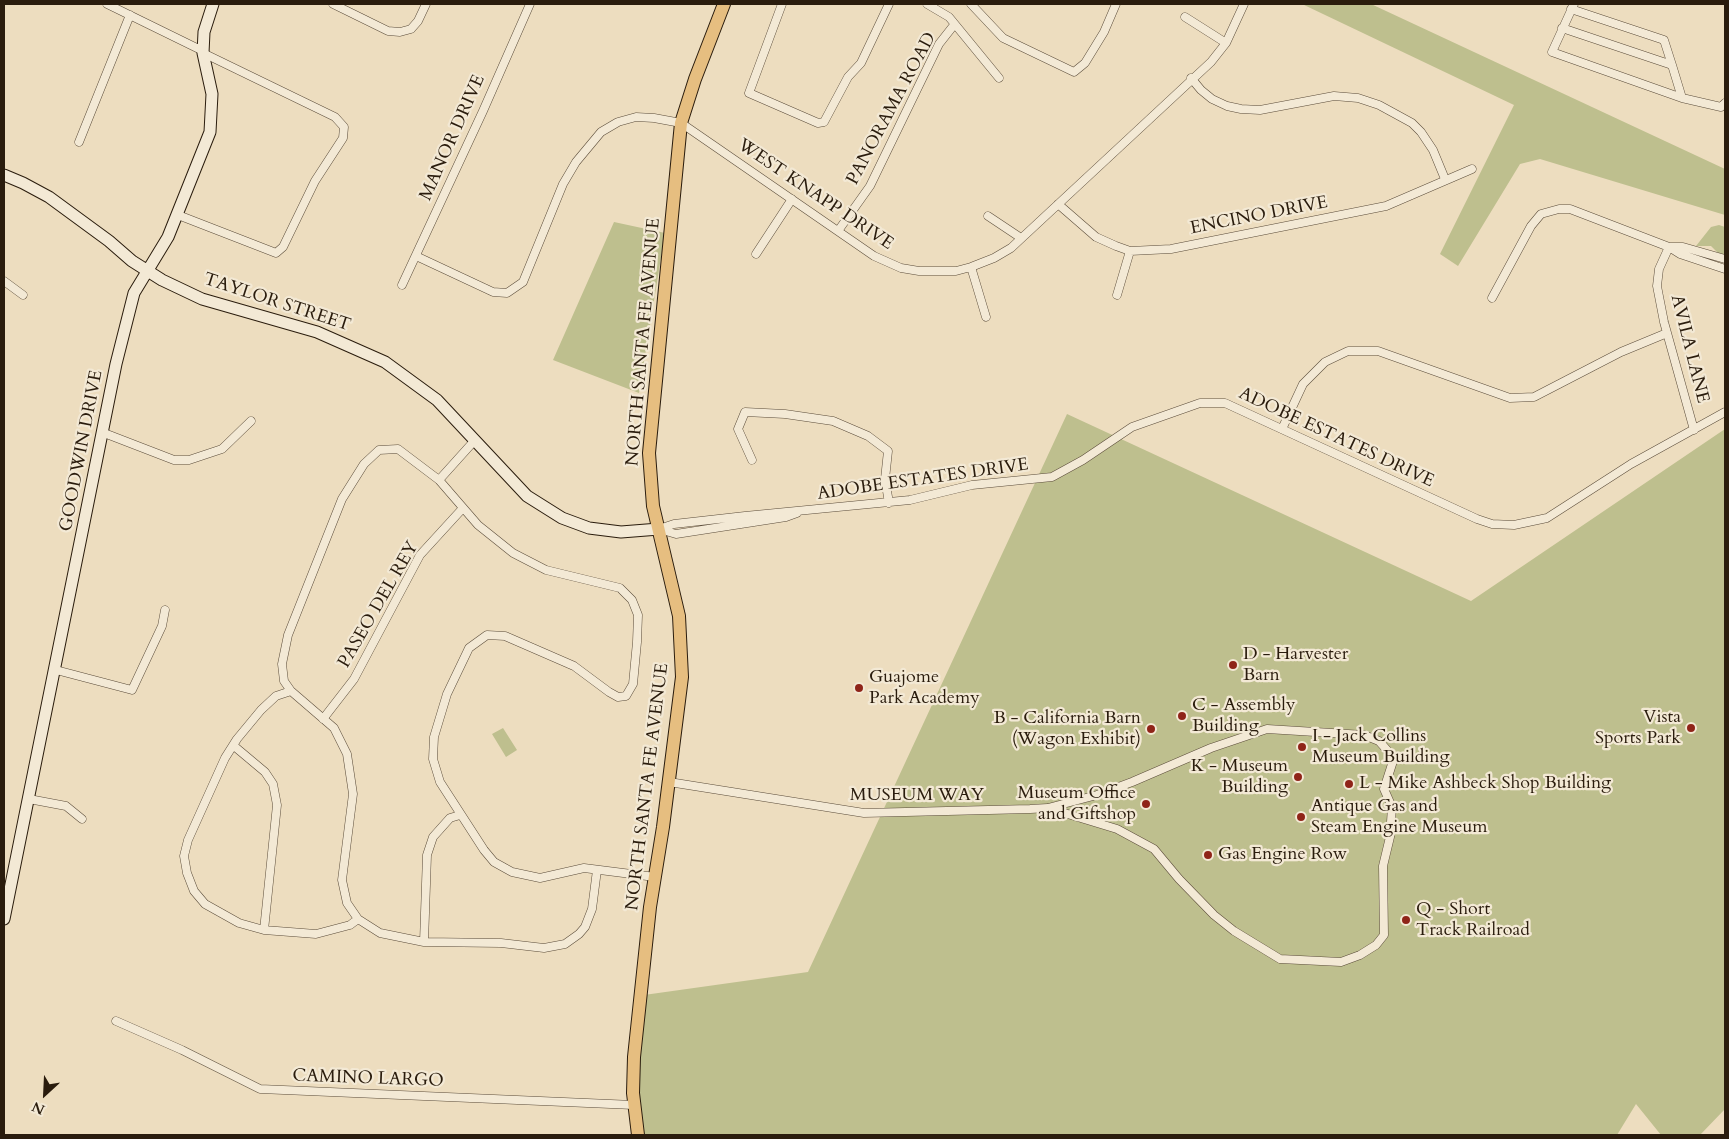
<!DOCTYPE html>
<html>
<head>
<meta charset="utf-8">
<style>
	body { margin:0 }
	#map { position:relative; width:1729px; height:1139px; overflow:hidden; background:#edddbf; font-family:Cardo,serif }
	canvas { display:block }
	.frame { position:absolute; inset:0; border:5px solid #2a1c0d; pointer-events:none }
	.north { position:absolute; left:20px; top:1069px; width:50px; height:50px; -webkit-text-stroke:4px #f3e9d5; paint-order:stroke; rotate:205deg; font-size:14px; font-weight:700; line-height:20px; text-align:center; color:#2a1c0d }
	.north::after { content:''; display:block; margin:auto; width:18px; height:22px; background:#2a1c0d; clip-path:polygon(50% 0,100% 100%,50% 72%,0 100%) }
</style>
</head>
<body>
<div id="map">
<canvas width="1729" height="1139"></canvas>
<div class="frame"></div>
<div class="north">N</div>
</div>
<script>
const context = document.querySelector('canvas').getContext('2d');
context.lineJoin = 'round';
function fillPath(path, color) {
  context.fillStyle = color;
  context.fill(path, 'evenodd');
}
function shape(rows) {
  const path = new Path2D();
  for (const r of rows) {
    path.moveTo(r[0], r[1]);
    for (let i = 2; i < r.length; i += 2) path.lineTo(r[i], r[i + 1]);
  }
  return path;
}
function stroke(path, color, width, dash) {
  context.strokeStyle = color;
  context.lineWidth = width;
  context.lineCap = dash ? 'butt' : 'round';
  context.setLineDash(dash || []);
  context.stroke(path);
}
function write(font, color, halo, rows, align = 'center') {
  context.font = font + ' Cardo,serif';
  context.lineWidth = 4.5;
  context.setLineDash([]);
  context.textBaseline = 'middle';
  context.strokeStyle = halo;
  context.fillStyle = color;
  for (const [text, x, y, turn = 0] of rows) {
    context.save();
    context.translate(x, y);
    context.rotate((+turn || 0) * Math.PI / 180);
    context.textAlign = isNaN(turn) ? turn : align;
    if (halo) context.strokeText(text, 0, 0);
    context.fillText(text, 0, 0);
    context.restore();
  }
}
const green = shape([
	[1302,4,1371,4,1725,169,1725,215,1540,159,1520,164,1458,266,1440,254,1514,105],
	[614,222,665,233,639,393,553,360],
	[1719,225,1725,227,1725,254,1719,254,1711,246,1696,246,1711,227],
	[1067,414,1471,601,1725,429,1725,1109,1700,1135,1661,1135,1636,1104,1617,1135,641,1135,637,1096,644,995,808,972],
	[503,728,517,750,506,757,492,734]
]);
const street = shape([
	[107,4,203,51],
	[333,4,388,31,400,32,411,29,418,21,426,4],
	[782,4,749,93,818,123,824,122,848,77,861,63,889,4],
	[927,4,949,17,999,78],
	[971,4,1003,38,1074,72,1085,63,1104,32,1116,4],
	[1574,4,1552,52,1682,98,1721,107,1725,103],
	[1571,9,1664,40,1672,65],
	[1185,17,1226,43],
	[1562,28,1672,65,1682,98],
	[1191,78,1201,90,1212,99,1227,106,1241,109,1260,110,1334,96,1358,98,1379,105,1412,123,1421,132,1433,150,1445,179],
	[79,142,130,15],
	[1058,204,1096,237,1116,246,1130,251,1171,249,1386,206,1472,169],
	[178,215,276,253,283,247,315,181,343,138,344,127,335,117,203,53],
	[988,216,1021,238],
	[838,231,870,186,939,44,954,25],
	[1669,247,1659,269,1657,286,1664,322,1694,430],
	[1669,247,1683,247,1725,259],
	[756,254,792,199],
	[416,256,493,292,507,293,523,282,563,184,576,162,601,132,618,122,636,117,654,118,681,123,874,256,901,268,919,271,956,271,971,267,994,258,1011,248,1211,62,1226,43,1244,4],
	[971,267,986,317],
	[4,281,23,295],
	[402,285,483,111,530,4],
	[1117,295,1130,251],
	[1492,298,1531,226,1541,214,1559,209,1570,209,1669,247,1680,254,1725,269],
	[1282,429,1303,384,1325,362,1348,351,1378,351,1510,398,1534,397,1621,352,1667,333],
	[104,433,174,460,189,460,222,449,251,421],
	[752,460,738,429,745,412,785,414,833,421,868,436,888,451,885,479,889,503],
	[439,480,475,440],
	[659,529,674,524,745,516,910,500,972,485,1052,477,1083,460,1132,427,1200,403,1225,403,1477,519,1492,524,1514,525,1547,518,1631,464,1725,412],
	[659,529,676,534,786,517,797,513],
	[56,670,132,690,162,626,165,610],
	[291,691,276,696,261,710,237,739,225,758,188,840,184,856,187,873,194,891,205,904,239,923,264,930,316,934,350,925,358,919],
	[323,719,354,679,420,555,463,508],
	[234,746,265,772,273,784,277,805,264,930],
	[669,782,864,813,1030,809,1048,808,1097,795,1132,782,1211,748,1267,729,1364,735,1379,741,1394,758,1384,789,1392,807,1390,837,1383,866,1384,935,1376,945,1360,955,1341,962,1280,959,1234,931,1214,915,1179,879,1154,849,1117,829,1048,808],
	[29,799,66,806,82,819],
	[597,870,592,909,585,927,579,934,565,944,544,948,501,943,424,942,380,933,358,919,347,903,342,880,353,794,347,754,334,728,291,691,284,681,282,664,288,635,342,499,364,464,379,450,398,449,439,480,478,525,513,553,546,570,620,588,632,600,638,615,637,642,633,684,626,696,618,697,609,692,574,666,505,636,487,635,469,648,447,694,434,737,433,759,440,782,484,850,494,862,512,872,540,878,584,868,655,877],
	[424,942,427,855,433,837,450,818,460,815],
	[116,1021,182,1050,260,1089,634,1105]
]);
const secondary = shape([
	[4,175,23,183,49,197,109,241,132,261,162,280,202,299,317,332,385,362,437,400,527,496,562,518,589,528,621,532,659,529],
	[4,919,116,364,134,293,168,237,210,132,212,94,203,53,204,32,213,4]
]);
const primary = shape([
	[638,1135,633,1093,634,1057,650,907,663,827,682,677,679,616,653,506,649,453,681,123,695,79,724,4]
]);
const markers = [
	[1233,665,5,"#8f2418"],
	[859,688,5,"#8f2418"],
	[1182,716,5,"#8f2418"],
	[1691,728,5,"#8f2418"],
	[1151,729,5,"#8f2418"],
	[1302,747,5,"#8f2418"],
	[1298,777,5,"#8f2418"],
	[1349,784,5,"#8f2418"],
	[1146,804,5,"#8f2418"],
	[1301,817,5,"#8f2418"],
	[1208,855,5,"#8f2418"],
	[1406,920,5,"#8f2418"]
];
const streetNames = [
	["PANORAMA ROAD",892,109,-62],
	["MANOR DRIVE",453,138,-66],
	["WEST KNAPP DRIVE",815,195,34],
	["ENCINO DRIVE",1259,216,-11],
	["TAYLOR STREET",277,303,18],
	["NORTH SANTA FE AVENUE",644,342,-85],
	["AVILA LANE",1689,349,76],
	["ADOBE ESTATES DRIVE",1336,438,25],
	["GOODWIN DRIVE",82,451,-79],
	["ADOBE ESTATES DRIVE",923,480,-8],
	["PASEO DEL REY",379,605,-60],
	["NORTH SANTA FE AVENUE",648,787,-83],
	["MUSEUM WAY",917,796],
	["CAMINO LARGO",368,1079,2]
];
const poiNames = [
	["D - Harvester",1243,655],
	["Barn",1243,676],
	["Guajome",869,678],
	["Park Academy",869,699],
	["C - Assembly",1192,706],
	["Building",1192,727],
	["Vista",1681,718,"right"],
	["Sports Park",1681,739,"right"],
	["B - California Barn",1141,719,"right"],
	["(Wagon Exhibit)",1141,740,"right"],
	["I - Jack Collins",1312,737],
	["Museum Building",1312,758],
	["K - Museum",1288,767,"right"],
	["Building",1288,788,"right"],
	["L - Mike Ashbeck Shop Building",1359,784],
	["Museum Office",1136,794,"right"],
	["and Giftshop",1136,815,"right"],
	["Antique Gas and",1311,807],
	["Steam Engine Museum",1311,828],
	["Gas Engine Row",1218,855],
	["Q - Short",1416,910],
	["Track Railroad",1416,931]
];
fillPath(green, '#bebf8e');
stroke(street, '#5b4c3a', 9);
stroke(secondary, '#2a1c0d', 13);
stroke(primary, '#2a1c0d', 14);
stroke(street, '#f3e9d5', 8);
stroke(secondary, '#f3e9d5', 11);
stroke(primary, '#e6be80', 12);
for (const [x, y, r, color] of markers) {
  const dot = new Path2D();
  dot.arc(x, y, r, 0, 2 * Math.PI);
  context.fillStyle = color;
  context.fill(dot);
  stroke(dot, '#f3e9d5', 2);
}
write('18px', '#2a1c0d', '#f3e9d5', streetNames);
write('18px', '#2a1c0d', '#f3e9d5', poiNames, 'left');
</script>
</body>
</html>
